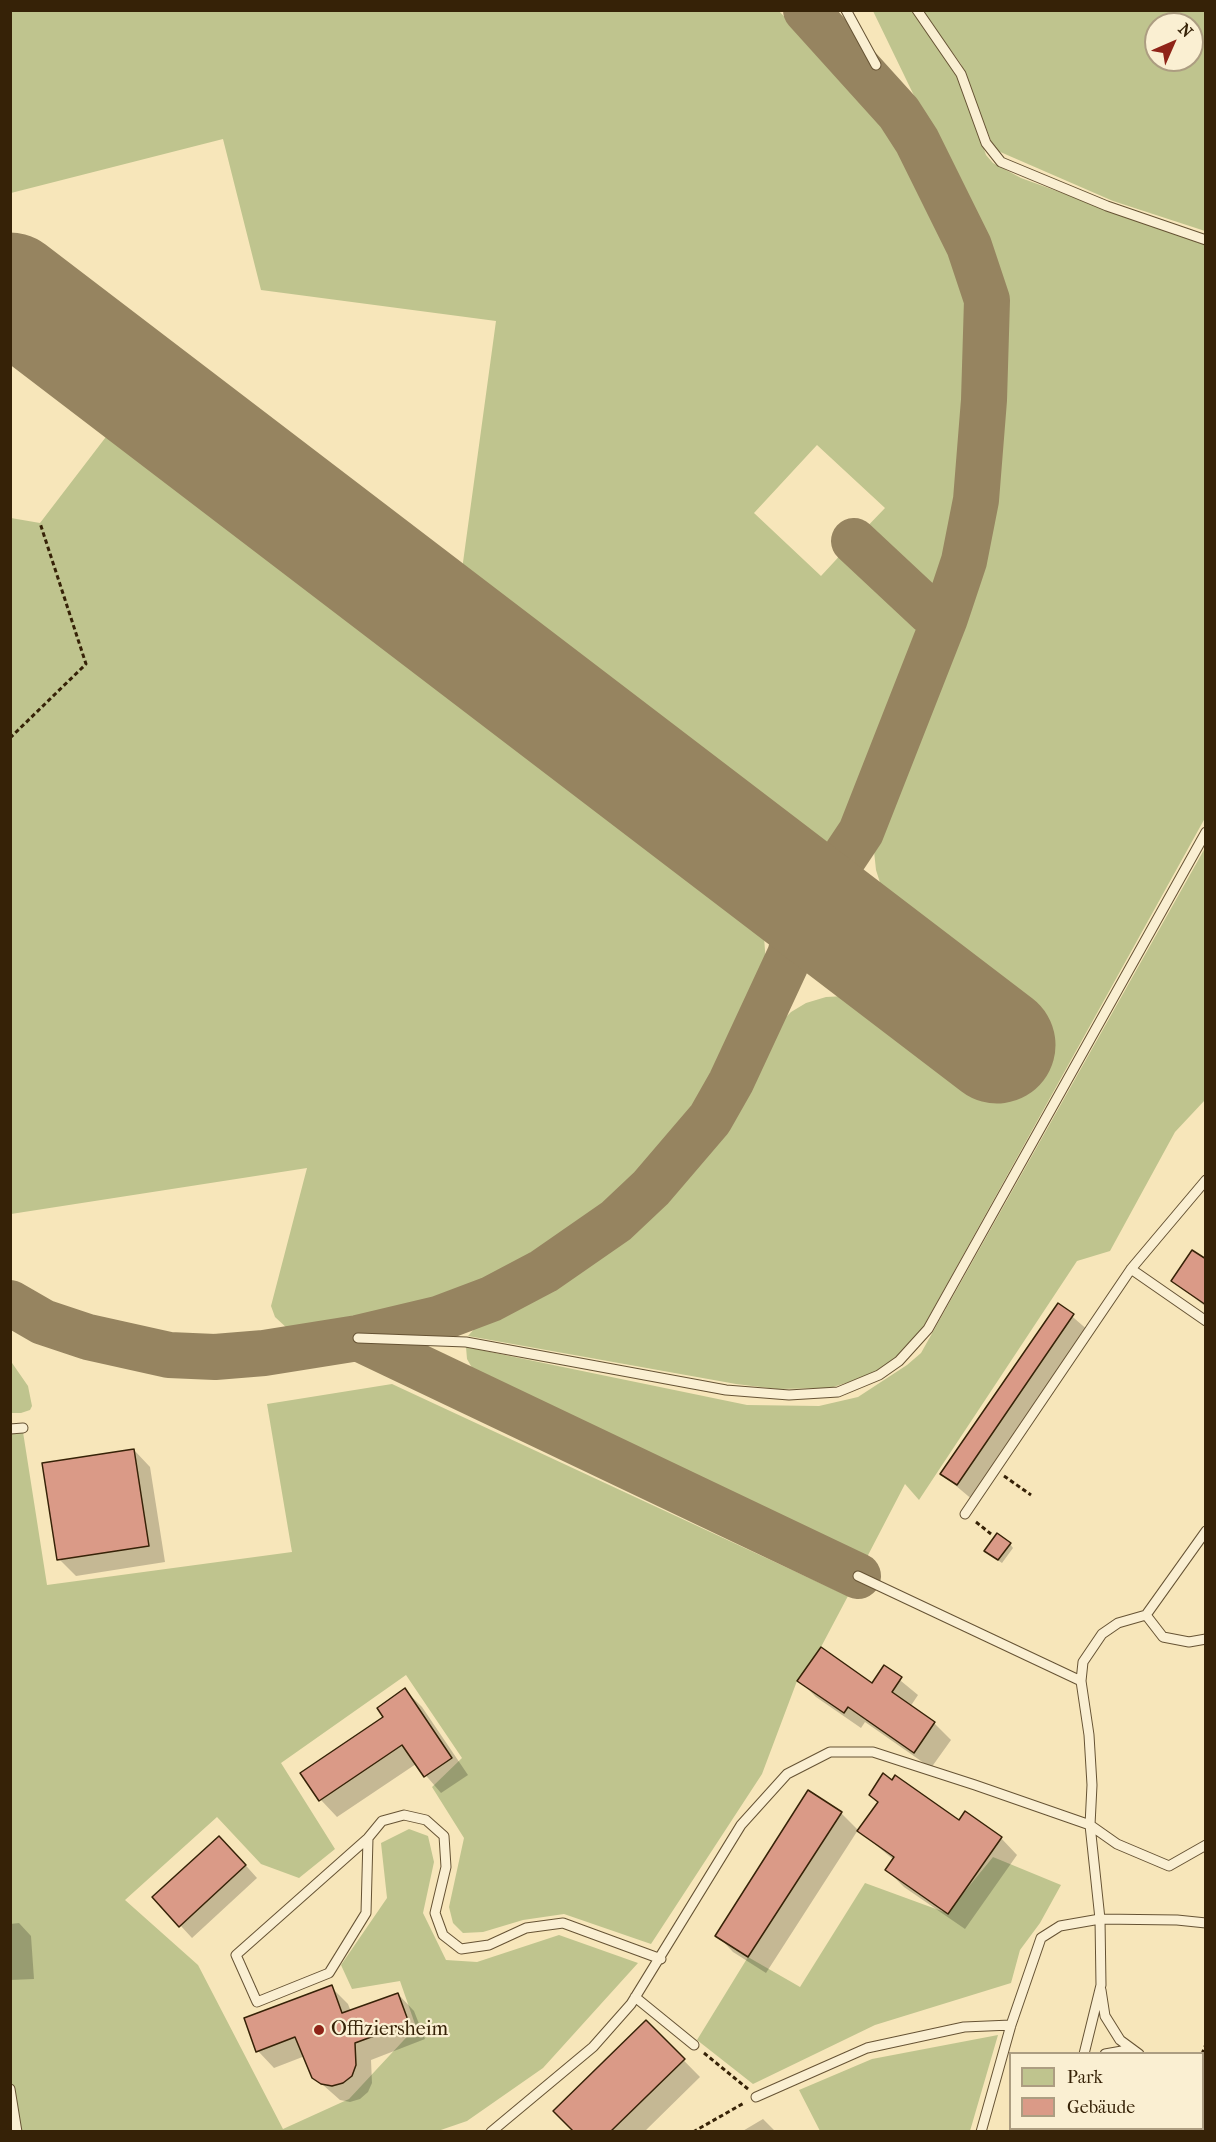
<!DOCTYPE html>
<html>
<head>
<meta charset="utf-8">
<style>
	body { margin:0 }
	#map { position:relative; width:1216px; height:2142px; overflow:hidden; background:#f7e6ba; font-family:"IM FELL French Canon",serif }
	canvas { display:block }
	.frame { position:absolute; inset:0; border:12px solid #362207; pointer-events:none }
	.legend { position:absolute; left:1009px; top:2052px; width:195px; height:78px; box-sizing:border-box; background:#faefd2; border:2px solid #ac9d81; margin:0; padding:8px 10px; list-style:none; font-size:18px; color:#362207 }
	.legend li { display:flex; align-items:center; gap:12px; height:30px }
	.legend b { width:30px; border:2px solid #ac9d81 }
	.north { position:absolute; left:1144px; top:12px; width:60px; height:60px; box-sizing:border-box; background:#faefd2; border:2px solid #ac9d81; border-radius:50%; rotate:45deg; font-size:16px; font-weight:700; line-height:24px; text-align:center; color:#362207 }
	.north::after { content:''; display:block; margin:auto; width:21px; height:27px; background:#8f2418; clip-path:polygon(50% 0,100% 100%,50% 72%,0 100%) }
</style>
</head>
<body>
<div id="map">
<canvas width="1216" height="2142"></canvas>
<div class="frame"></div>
<ul class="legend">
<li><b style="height:16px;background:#bfc48e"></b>Park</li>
<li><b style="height:16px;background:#da9a87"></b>Gebäude</li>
</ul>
<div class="north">N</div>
</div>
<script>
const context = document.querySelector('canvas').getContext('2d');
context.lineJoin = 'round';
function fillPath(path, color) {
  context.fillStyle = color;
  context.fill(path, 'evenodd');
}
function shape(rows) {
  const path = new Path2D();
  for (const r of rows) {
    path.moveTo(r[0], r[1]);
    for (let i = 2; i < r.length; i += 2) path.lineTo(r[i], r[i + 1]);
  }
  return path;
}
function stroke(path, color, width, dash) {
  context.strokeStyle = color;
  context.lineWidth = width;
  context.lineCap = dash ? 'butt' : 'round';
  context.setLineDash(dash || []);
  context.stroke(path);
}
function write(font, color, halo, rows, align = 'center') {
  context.font = font + ' "IM FELL French Canon",serif';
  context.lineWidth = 4.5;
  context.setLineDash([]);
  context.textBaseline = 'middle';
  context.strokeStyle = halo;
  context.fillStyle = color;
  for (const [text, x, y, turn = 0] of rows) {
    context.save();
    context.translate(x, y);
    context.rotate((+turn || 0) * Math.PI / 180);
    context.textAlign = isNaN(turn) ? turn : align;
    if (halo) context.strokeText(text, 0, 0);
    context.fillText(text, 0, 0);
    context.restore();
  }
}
const green = shape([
	[11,10,779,11,886,124,912,166,958,263,970,305,964,480,939,585,926,589,861,533,885,508,817,445,754,513,821,576,846,549,901,596,924,629,847,826,841,834,826,842,814,845,461,577,496,321,261,290,223,139,11,193],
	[873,11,913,11,963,86,986,155,993,163,1021,178,1205,245,1205,818,916,1340,905,1352,868,1376,830,1388,777,1389,736,1384,468,1336,482,1320,535,1293,586,1262,632,1226,664,1195,699,1156,729,1115,779,1024,791,1012,806,1003,826,997,845,996,858,999,976,1087,1033,1012,905,916,882,889,876,870,874,851,878,833,960,626,988,530,1000,403,1004,323,995,271,984,240],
	[922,11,1205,11,1205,231,1113,201,998,151,991,141,961,64],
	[1156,24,1192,24,1192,60,1156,60],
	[112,429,755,919,764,937,766,964,757,993,733,1045,700,1103,664,1152,621,1197,576,1232,497,1278,433,1302,362,1320,307,1330,288,1329,275,1317,271,1306,307,1168,11,1214,11,518,40,523],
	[1205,848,1205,1100,1175,1132,1110,1251,1077,1261,919,1500,905,1484,866,1559,475,1373,467,1359,466,1347,747,1405,819,1406,858,1397,907,1365,921,1353],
	[10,1360,28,1386,32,1406,30,1410,21,1413,11,1413],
	[392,1384,848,1596,821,1647,797,1681,762,1774,651,1944,564,1914,523,1920,483,1932,463,1933,453,1923,449,1907,464,1838,432,1787,462,1758,406,1675,281,1763,335,1849,299,1878,261,1864,217,1817,125,1900,198,1965,283,2129,349,2099,416,2027,400,1981,352,1989,341,1965,387,1898,381,1843,409,1829,428,1836,434,1862,423,1913,446,1960,477,1962,559,1935,638,1963,543,2068,467,2121,435,2132,11,2132,11,1433,23,1432,47,1585,292,1552,267,1404],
	[993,1857,1061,1885,1040,1923,1020,1950,1011,1983,875,2025,753,2084,697,2040,748,1957,800,1987,865,1883,947,1913],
	[998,2035,970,2131,820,2131,799,2090,872,2059]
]);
const shadow = shape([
	[1206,1261,1206,1307,1173,1281],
	[1059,1305,1090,1332,974,1501,942,1474],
	[134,1450,150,1467,165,1562,76,1576,59,1559],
	[1010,1544,1013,1548,1002,1563,989,1554],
	[884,1667,918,1695,910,1707,934,1723,951,1740,931,1768,865,1722,861,1728,816,1697,799,1680,872,1685],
	[405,1690,422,1707,468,1775,441,1793,416,1764,337,1817,321,1800,302,1774,385,1718],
	[893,1782,959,1822,1001,1838,1017,1855,965,1929,904,1887,887,1870,894,1860,859,1831,879,1803,871,1795],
	[841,1813,858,1830,766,1973,733,1952,717,1935],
	[232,1850,257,1878,192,1938,180,1925],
	[19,1923,31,1936,34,1979,10,1980,10,1924],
	[331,1987,348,2004,351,2012,398,1994,414,2011,425,2039,371,2060,372,2083,368,2092,360,2099,350,2102,340,2100,314,2077,305,2056,274,2068,258,2051],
	[646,2022,700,2077,644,2132,576,2132],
	[763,2119,776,2132,741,2132]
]);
const taxiway = shape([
	[854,541,930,612,945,618],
	[763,866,792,879,817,879,843,859,861,832,945,618,964,561,976,500,984,400,987,300,969,246,917,141,899,113,806,10],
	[10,1303,43,1322,88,1337,169,1355,215,1357,264,1353,358,1338,438,1319,491,1299,544,1271,616,1221,651,1188,710,1119,731,1082,790,955,795,936,794,916,789,899,763,866],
	[358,1338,858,1576]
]);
const runway = shape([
	[10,291,997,1045]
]);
const building = shape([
	[1192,1250,1206,1259,1206,1305,1171,1281,1192,1250],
	[1058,1303,1074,1314,957,1485,940,1474,1058,1303],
	[134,1449,149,1546,57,1560,42,1463,134,1449],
	[997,1533,1011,1543,998,1560,984,1551,997,1533],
	[821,1647,872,1683,884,1665,902,1677,892,1692,935,1722,914,1753,848,1707,844,1713,797,1681,821,1647],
	[405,1688,452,1758,424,1777,402,1745,319,1801,300,1773,383,1717,377,1708,405,1688],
	[883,1773,892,1780,895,1775,959,1820,965,1811,1002,1837,948,1914,885,1870,894,1857,857,1831,878,1802,869,1795,883,1773],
	[808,1790,842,1812,748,1957,715,1936,808,1790],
	[219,1836,246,1865,179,1927,152,1897,219,1836],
	[332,1985,342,2013,398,1993,409,2023,355,2043,356,2065,352,2076,343,2083,332,2086,321,2084,312,2078,295,2037,256,2052,244,2018,332,1985],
	[646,2020,685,2059,610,2132,574,2132,553,2111,646,2020]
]);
const path = shape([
	[10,738,86,664,40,523],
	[1004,1476,1031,1495],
	[976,1522,991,1534],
	[704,2053,748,2089],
	[1202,2054,1206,2044],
	[693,2132,744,2103]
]);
const service = shape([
	[846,10,876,65],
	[917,10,961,74,986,143,1001,162,1107,206,1206,240],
	[1131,1269,1206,1321],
	[358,1338,466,1342,726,1390,789,1395,838,1392,879,1375,899,1361,928,1329,1206,832],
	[10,1429,23,1428],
	[965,1514,1131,1269,1206,1180],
	[858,1576,1081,1681,1089,1735,1092,1785,1090,1825,1100,1919,1101,1985,1084,2054],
	[1146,1615,1163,1637,1189,1642,1206,1639],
	[1081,1681,1083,1662,1102,1634,1118,1623,1146,1615,1206,1531],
	[368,1838,366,1913,329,1973,257,2002,236,1955,368,1838,382,1821,404,1815,426,1820,444,1836,446,1867,435,1913,443,1935,461,1949,489,1945,526,1928,563,1923,661,1959],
	[1101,1990,1105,2016,1120,2040,1139,2054],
	[635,1997,694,2045],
	[1105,2054,1122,2051,1130,2054],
	[10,2089,17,2132],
	[1202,2090,1206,2092],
	[756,2097,867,2048,964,2027,1011,2025],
	[491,2132,593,2047,631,2004,741,1825,787,1774,830,1752,873,1752,975,1785,1090,1825,1117,1844,1169,1866,1206,1845],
	[981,2132,1011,2025,1041,1938,1060,1926,1100,1919,1177,1920,1206,1923],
	[1061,2132,1062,2128]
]);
const markers = [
	[319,2030,6,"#8f2418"]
];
const poiNames = [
	["Offiziersheim",331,2030]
];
fillPath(green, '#bfc48e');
fillPath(shadow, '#0003');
stroke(taxiway, '#968460', 46);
stroke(runway, '#968460', 117);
fillPath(building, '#da9a87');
stroke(building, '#362207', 1.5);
stroke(service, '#665334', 11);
stroke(path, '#362207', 3, [4.5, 3]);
stroke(service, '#faefd2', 9);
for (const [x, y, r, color] of markers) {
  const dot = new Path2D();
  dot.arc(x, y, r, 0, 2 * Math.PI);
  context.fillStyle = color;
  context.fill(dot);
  stroke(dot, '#faefd2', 2);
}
write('20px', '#362207', '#faefd2', poiNames, 'left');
</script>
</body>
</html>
